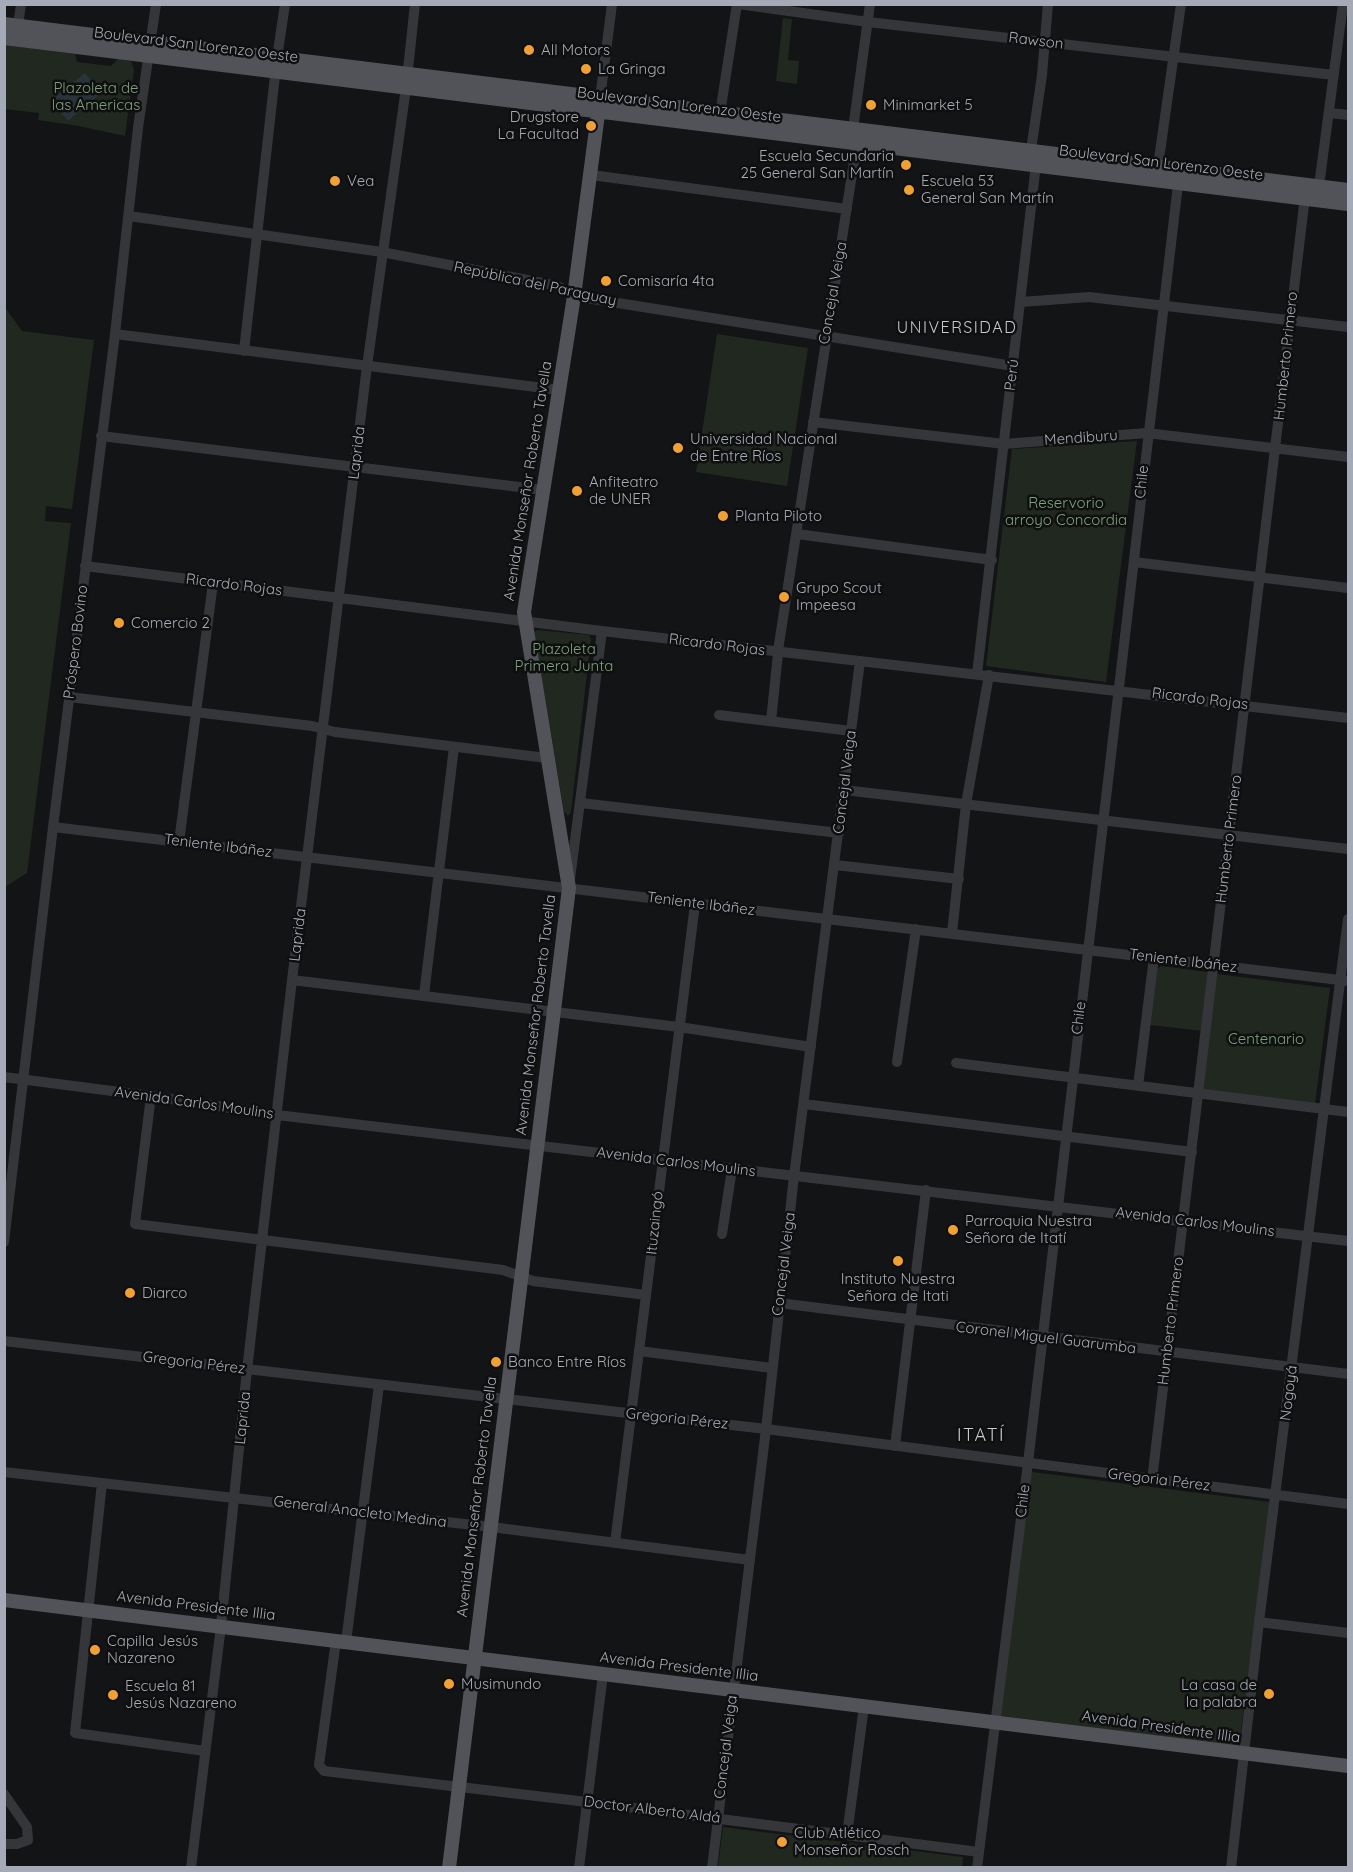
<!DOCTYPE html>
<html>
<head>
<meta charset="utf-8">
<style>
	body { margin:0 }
	#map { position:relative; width:1353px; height:1872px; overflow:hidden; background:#131415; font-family:Quicksand,sans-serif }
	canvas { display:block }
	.frame { position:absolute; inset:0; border:6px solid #a5abb6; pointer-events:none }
</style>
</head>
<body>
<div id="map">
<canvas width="1353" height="1872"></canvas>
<div class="frame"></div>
</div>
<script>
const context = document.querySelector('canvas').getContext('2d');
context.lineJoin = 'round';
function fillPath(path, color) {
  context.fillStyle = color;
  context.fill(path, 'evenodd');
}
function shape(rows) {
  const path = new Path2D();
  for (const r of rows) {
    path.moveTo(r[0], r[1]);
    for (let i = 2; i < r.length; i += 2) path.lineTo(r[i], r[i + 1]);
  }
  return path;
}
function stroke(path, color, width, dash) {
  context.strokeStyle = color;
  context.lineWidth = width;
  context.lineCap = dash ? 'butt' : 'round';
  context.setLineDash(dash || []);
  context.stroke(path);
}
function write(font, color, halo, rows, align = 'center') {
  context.font = font + ' Quicksand,sans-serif';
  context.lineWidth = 5;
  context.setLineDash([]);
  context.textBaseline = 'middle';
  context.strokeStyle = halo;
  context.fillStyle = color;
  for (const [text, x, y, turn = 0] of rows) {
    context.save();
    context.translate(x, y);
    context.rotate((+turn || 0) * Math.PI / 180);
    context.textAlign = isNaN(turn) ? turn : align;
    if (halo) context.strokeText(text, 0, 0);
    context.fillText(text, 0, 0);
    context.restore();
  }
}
const green = shape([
	[783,18,792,19,788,60,799,61,797,84,776,81],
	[5,45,75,54,77,62,111,66,118,59,131,61,134,70,125,136,79,126,38,120,39,113,5,109],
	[4,306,22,331,94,340,72,509,46,506,45,521,71,523,27,873,5,887],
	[717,334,808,348,787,486,696,472],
	[1137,441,1106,682,986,666,1012,449],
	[538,630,589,635,591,639,571,812,568,816,564,811,534,632],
	[1161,966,1208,972,1203,1031,1150,1025,1157,969],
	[1217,974,1330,988,1315,1104,1203,1091],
	[1025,1471,1270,1502,1239,1746,994,1715],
	[723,1827,963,1857,962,1867,718,1867]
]);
const water = shape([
	[85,73,100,91,98,93,99,95,68,121,54,104,56,101,54,98]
]);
const minor = shape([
	[738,4,868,22,1334,75],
	[17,33,21,4],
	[600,99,612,4],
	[1330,113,1348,115],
	[719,120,737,4],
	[1157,173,1181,4],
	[591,175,847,209],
	[129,216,382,252,558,286,574,296,1013,366],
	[1021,302,1089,297,1348,327],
	[115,334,560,390],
	[244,351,277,58,285,4],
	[813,422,1004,444,1147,433,1348,457],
	[101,436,544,490],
	[797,534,992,560],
	[1134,562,1348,588],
	[85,566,602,631,1348,718],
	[977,674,1036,164,1031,150,1042,75,1048,4],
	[69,697,312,726,335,732,547,758],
	[719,715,851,731],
	[771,721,779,644,857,142,853,129,870,4],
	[844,790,1348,849],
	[581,803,839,833],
	[53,827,1348,981],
	[179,842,213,583],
	[835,865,959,879],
	[570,879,602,631],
	[952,933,966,804,989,675],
	[292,980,679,1027,811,1047],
	[424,995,454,747],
	[897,1062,916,929],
	[956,1063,1348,1112],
	[4,1077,151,1096,277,1115,1348,1241],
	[1138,1086,1154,957],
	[151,1096,135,1224,503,1270,533,1281,646,1295],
	[804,1104,1192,1152],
	[722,1234,732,1169],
	[4,1242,53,827,115,334,138,128,156,4],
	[779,1303,1348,1374],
	[4,1341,766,1429,1348,1504],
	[639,1351,772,1368],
	[895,1446,926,1190],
	[4,1472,491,1527,750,1560],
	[1152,1480,1304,205,1319,186,1343,4],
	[102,1483,75,1733,205,1751],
	[615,1543,695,904],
	[1259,1622,1348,1633],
	[336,1641,319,1765,324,1771,587,1802,979,1852],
	[346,1642,379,1385],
	[4,1794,27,1827,28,1840,17,1844,4,1844],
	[847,1835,864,1706],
	[191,1868,221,1626,247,1370,292,980,367,366,406,88,415,4],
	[579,1868,603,1674],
	[712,1868,766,1429,794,1176,860,661],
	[977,1868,1028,1463,1179,176],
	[1231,1868,1259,1622,1348,919]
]);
const major = shape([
	[4,24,1348,190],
	[4,38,1348,204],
	[4,1600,1348,1766],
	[449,1868,569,888,524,612,574,296,600,99]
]);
const rail = shape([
	[4,1867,6,1868]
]);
const markers = [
	[529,50,6,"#f1a130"],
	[586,69,6,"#f1a130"],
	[871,105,6,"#f1a130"],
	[591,126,6,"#f1a130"],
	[906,165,6,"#f1a130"],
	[335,181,6,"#f1a130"],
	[909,190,6,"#f1a130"],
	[606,281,6,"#f1a130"],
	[678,448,6,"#f1a130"],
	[577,491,6,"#f1a130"],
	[723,516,6,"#f1a130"],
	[784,597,6,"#f1a130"],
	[119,623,6,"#f1a130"],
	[953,1230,6,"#f1a130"],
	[898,1261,6,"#f1a130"],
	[130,1293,6,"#f1a130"],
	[496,1362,6,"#f1a130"],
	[95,1650,6,"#f1a130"],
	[449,1684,6,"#f1a130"],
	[1269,1694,6,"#f1a130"],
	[113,1695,6,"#f1a130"],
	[782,1842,6,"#f1a130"]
];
const streetNames = [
	["Rawson",1036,41,7],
	["Boulevard San Lorenzo Oeste",196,45,7],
	["Boulevard San Lorenzo Oeste",679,105,7],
	["Boulevard San Lorenzo Oeste",1161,163,7],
	["República del Paraguay",535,284,12],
	["Concejal Veiga",833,293,-80],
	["Humberto Primero",1286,356,-84],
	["Perú",1012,375,-83],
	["Mendiburu",1081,438,-4],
	["Laprida",357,453,-83],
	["Avenida Monseñor Roberto Tavella",528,481,-81],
	["Chile",1142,482,-84],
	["Ricardo Rojas",234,585,7],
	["Próspero Bovino",76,642,-83],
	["Ricardo Rojas",717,645,7],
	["Ricardo Rojas",1200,699,7],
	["Concejal Veiga",845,782,-83],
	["Humberto Primero",1229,839,-83],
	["Teniente Ibáñez",218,846,7],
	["Teniente Ibáñez",701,904,7],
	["Laprida",298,935,-83],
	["Teniente Ibáñez",1183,961,7],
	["Avenida Monseñor Roberto Tavella",536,1015,-83],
	["Chile",1079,1018,-83],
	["Avenida Carlos Moulins",194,1103,8],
	["Avenida Carlos Moulins",676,1162,7],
	["Avenida Carlos Moulins",1195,1222,7],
	["Ituzaingó",655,1223,-84],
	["Concejal Veiga",784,1264,-83],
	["Humberto Primero",1171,1321,-83],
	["Coronel Miguel Guarumba",1046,1338,7],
	["Gregoria Pérez",194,1363,7],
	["Nogoyá",1289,1393,-83],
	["Laprida",243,1418,-84],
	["Gregoria Pérez",677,1419,6],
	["Gregoria Pérez",1159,1480,7],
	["Avenida Monseñor Roberto Tavella",477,1497,-83],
	["Chile",1023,1501,-83],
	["General Anacleto Medina",360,1512,7],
	["Avenida Presidente Illia",196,1606,7],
	["Avenida Presidente Illia",679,1667,7],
	["Avenida Presidente Illia",1161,1727,8],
	["Concejal Veiga",726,1747,-83],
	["Doctor Alberto Aldá",652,1810,7]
];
const poiNames = [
	["All Motors",541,50],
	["La Gringa",598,69],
	["Minimarket 5",883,105],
	["Drugstore",579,117,"right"],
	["La Facultad",579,134,"right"],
	["Escuela Secundaria",894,156,"right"],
	["25 General San Martín",894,173,"right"],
	["Vea",347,181],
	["Escuela 53",921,181],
	["General San Martín",921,198],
	["Comisaría 4ta",618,281],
	["Universidad Nacional",690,439],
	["de Entre Ríos",690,456],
	["Anfiteatro",589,482],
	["de UNER",589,499],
	["Planta Piloto",735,516],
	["Grupo Scout",796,588],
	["Impeesa",796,605],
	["Comercio 2",131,623],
	["Parroquia Nuestra",965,1221],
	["Señora de Itatí",965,1238],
	["Instituto Nuestra",898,1279,"center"],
	["Señora de Itati",898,1296,"center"],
	["Diarco",142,1293],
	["Banco Entre Ríos",508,1362],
	["Capilla Jesús",107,1641],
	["Nazareno",107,1658],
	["Musimundo",461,1684],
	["La casa de",1257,1685,"right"],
	["la palabra",1257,1702,"right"],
	["Escuela 81",125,1686],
	["Jesús Nazareno",125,1703],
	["Club Atlético",794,1833],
	["Monseñor Rosch",794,1850]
];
const parkNames = [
	["Plazoleta de",96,88],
	["las Americas",96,105],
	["Reservorio",1066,503],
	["arroyo Concordia",1066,520],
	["Plazoleta",564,649],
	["Primera Junta",564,666],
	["Centenario",1266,1039]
];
const neighbourhoodNames = [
	["UNIVERSIDAD",957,328]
];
const quarterNames = [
	["ITATÍ",981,1436]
];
fillPath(green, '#202820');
fillPath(water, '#2a3339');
stroke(minor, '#35363a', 10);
stroke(major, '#515359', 14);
stroke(rail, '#4c4e53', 5);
stroke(rail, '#0f0f10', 3, [9]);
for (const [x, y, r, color] of markers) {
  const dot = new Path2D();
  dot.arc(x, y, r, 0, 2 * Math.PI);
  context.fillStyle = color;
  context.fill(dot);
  stroke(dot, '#0f0f10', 2);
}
write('15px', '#a5abb6', '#0f0f10', streetNames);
write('15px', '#a5abb6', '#0f0f10', poiNames, 'left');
write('15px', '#7da17c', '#0f0f10', parkNames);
context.letterSpacing = '1.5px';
write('16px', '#c6cad2', '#0f0f10', neighbourhoodNames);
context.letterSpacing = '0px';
context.letterSpacing = '1.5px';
write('18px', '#c6cad2', '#0f0f10', quarterNames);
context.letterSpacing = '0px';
</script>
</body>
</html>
